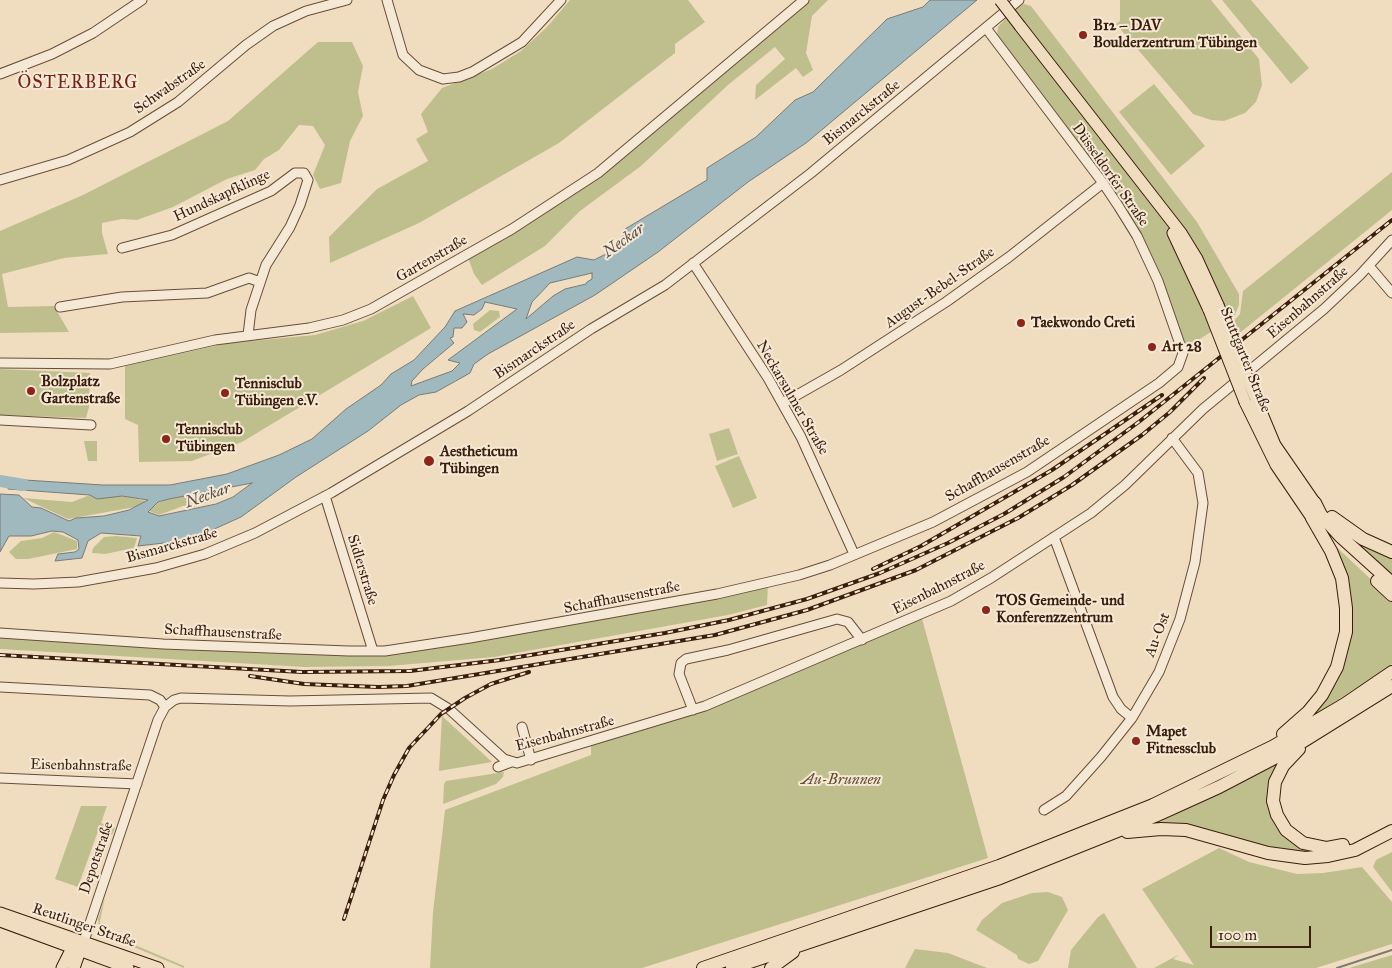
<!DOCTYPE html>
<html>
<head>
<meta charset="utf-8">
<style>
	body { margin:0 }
	#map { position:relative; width:1392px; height:968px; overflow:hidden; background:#f0ddc0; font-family:"IM FELL Great Primer",serif }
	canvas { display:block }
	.scale { position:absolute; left:1210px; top:926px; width:101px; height:22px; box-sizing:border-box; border:2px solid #3b1d0b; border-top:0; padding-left:6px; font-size:15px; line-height:18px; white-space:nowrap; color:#3b1d0b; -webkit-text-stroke:4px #f5e9d6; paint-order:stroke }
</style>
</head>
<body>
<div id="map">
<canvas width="1392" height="968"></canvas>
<div class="scale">100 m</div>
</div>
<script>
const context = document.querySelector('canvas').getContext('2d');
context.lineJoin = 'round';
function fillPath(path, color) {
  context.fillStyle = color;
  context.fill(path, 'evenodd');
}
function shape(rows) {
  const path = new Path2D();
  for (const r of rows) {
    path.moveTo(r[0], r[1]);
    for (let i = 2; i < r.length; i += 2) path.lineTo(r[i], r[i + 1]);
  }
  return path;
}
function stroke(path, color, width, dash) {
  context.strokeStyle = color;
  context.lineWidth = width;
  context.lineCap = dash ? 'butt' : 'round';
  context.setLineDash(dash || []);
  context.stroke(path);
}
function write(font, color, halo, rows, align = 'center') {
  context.font = font + ' "IM FELL Great Primer",serif';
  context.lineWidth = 4;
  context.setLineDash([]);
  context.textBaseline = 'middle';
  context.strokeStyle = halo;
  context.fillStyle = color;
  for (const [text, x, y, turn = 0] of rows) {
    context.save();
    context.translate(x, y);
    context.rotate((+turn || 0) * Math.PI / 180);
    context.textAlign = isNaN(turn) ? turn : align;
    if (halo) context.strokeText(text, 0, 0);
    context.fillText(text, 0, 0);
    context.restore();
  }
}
const green = shape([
	[570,0,688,0,705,22,675,44,675,53,559,143,419,223,330,263,329,237,377,189,428,161,416,139,428,132,421,114,442,88,492,69,521,51,547,27],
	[804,0,828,0,812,16,806,53,813,70,803,77,796,68,755,100,756,85,785,59,775,47,728,85,641,166,580,211,545,246,482,285,474,274,467,255,566,195],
	[1120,0,1211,0,1259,59,1262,85,1256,102,1245,113,1224,121,1211,120,1193,114,1116,24,1120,21],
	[1222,0,1251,0,1309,68,1291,84],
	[1024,4,1031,6,1197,222,1239,294,1239,305,1234,317,1186,348,1162,277,1137,225,1000,41,997,34,998,27,1015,8],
	[318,42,352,42,363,66,358,92,363,116,350,141,341,183,320,189,313,175,325,145,313,126,299,125,279,150,264,159,255,170,227,179,173,207,137,220,122,219,102,223,102,233,108,254,64,258,2,274,8,307,54,306,69,332,0,333,0,231,83,195,228,121],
	[1154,84,1205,146,1171,175,1119,112],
	[1392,172,1392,210,1236,336,1231,324,1240,314,1243,291],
	[413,296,431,328,242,442,192,461,139,462,138,425,125,419,125,366,228,343,315,335,363,321],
	[490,310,499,311,500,317,480,332,474,330,473,324],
	[0,369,90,373,89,407,86,418,0,415],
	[729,428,738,454,717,461,709,434],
	[84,441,97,441,97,461,88,461],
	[739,456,757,498,733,508,715,466],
	[217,490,221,495,217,499,194,507,183,506,159,515,149,511,158,503,169,499],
	[90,495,97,498,122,496,146,501,135,507,68,519,23,498,72,502],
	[1344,531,1392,555,1392,578],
	[54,532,77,541,77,549,28,559,16,559,9,552,21,541,42,538],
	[104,537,116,536,137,538,134,548,105,554,92,553,93,548],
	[1330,541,1392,599,1392,664,1306,721,1347,640],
	[768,583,767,605,728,615,494,657,389,666,304,667,0,649,0,633,368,651],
	[921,615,988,858,642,968,430,968,433,912,445,810,591,755,591,742,705,706],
	[442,716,492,762,439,771],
	[1279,763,1271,811,1317,851,1298,854,1156,824],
	[504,772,503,777,496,784,443,804,444,784,446,781],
	[81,806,107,806,101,823,115,828,112,835,98,831,78,887,55,879],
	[1219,848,1249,862,1297,874,1323,873,1362,867,1392,902,1392,944,1316,968,1154,968,1180,954,1173,959,1194,965,1142,889],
	[1392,852,1392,892,1373,867,1376,860],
	[1048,892,1062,897,1068,910,1038,961,1029,964,1018,959,1017,955,976,930,982,920,1002,903,1032,893],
	[105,897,100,921,100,930,184,966,184,968,100,933,98,919],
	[1104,913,1137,968,1068,968,1071,950,1098,917],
	[915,949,948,953,987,968,905,968],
	[1392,955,1392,968,1349,968]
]);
const water = shape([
	[930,0,977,0,806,143,748,182,658,252,595,295,488,354,474,364,470,373,436,392,419,395,401,405,368,431,296,477,241,517,190,540,138,546,141,536,101,533,88,541,82,558,55,561,58,554,75,552,79,549,78,540,63,532,52,531,31,536,9,536,0,552,0,494,19,495,32,507,41,508,69,521,76,518,104,516,129,510,148,500,122,496,97,499,90,495,8,489,9,479,103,485,170,485,227,474,279,455,312,439,346,409,381,385,391,374,414,360,445,327,455,311,577,257,594,260,620,247,625,229,707,180,707,168,756,137,795,100,813,92,887,19,923,7,930,0],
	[592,273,592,279,587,282,586,284,565,289,553,296,526,319,532,302,550,283,592,273],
	[485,302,517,309,448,360,460,363,452,371,411,386,412,381,423,369,454,343,450,338,453,337,454,328,462,328,467,322,463,314,474,315,482,309,485,302],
	[252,483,233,497,216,504,159,516,148,512,158,502,169,499,252,483]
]);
const stream = shape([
	[1337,968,1392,950]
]);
const river = shape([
	[0,481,24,485]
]);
const minor = shape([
	[387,0,403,55,419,70,443,79,459,77,472,72,522,42,561,0],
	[0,74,52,54,93,33,142,0],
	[0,180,68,160,130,132,178,102,246,45,273,26,306,11,347,0],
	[122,248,172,235,271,191,295,173,304,173,308,180,300,205,290,227,266,265,251,310,248,335],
	[693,263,768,378,801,437,854,554],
	[1369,266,1392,293],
	[60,307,122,297,207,293,249,278,260,282],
	[0,363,110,364,215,340,309,328,343,320,371,309,512,229,598,173,804,0],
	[783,403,841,370,946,302,1009,257,1103,183],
	[0,420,91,425],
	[325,496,373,651],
	[1054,537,1113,697,1121,709,1132,718],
	[0,583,34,584,78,582,156,568,205,554,255,533,331,493,468,411,591,329,665,285,811,173,1019,0],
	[0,633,163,644,349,651,385,651,470,638,717,594,799,575,830,565,933,522,1027,472,1159,383,1178,367,1183,353,1158,281,1137,236,1119,207,1103,183,986,28],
	[0,687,150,695,160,700,165,707],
	[693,710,679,674,681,663,686,659,728,650,837,619,848,622,862,640],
	[522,727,531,760],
	[498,767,511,762],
	[0,778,137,784],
	[1044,810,1066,796,1101,757,1132,718,1159,672,1180,619,1195,562,1203,503,1198,473,1172,438],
	[84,941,158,720,165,707,174,700,181,698,290,701,431,698,449,709,504,759,517,763,705,706,951,601,991,578,1091,513,1125,485,1203,409,1324,309,1360,275,1392,240]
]);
const major = shape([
	[1020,26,1181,233,1197,259,1218,305],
	[1173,233,1209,310],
	[1255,397,1275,445,1315,503],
	[1245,402,1276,465,1312,518],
	[0,913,158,968],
	[0,921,128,968],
	[62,968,69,954,78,944],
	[74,968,82,945]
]);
const highway = shape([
	[1315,503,1321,515,1340,536,1392,583],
	[1332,517,1363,539,1392,552],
	[1377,581,1392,595],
	[1283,734,1308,712,1322,695,1337,667,1346,632,1346,608,1342,578,1331,551,1312,518],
	[1299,749,1283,766,1275,782,1273,801,1277,815,1286,830,1303,843,1327,848,1343,845],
	[1127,832,1161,829,1186,830,1268,853,1305,858,1328,856,1355,850,1392,831],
	[703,968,999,866,1153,805,1274,746,1345,704,1392,672],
	[732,968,1000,878,1155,816,1219,787,1286,752,1392,686],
	[771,968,793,952]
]);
const rail = shape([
	[873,569,921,546,1052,470,1162,395],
	[0,655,302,672,410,671,500,660,665,633,729,620,807,599,880,573,948,543,1004,514,1064,477,1140,421,1392,220],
	[250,676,304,684,378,687,407,686,715,635,807,610,916,570,1018,518,1072,485,1142,435,1170,412,1204,378],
	[344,919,383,800,394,775,409,748,441,714,465,698,491,684,529,672]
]);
const majorBridge = shape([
	[1000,0,1020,26],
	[1218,305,1255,397],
	[1209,310,1245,402]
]);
const markers = [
	[1083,35,5,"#8f2418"],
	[1021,323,5,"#8f2418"],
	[1152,347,5,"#8f2418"],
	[31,391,5,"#8f2418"],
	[225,393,5,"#8f2418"],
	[166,439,5,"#8f2418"],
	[429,461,6,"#8f2418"],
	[986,610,5,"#8f2418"],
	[1136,741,5,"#8f2418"]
];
const poiNames = [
	["B12 – DAV",1093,26],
	["Boulderzentrum Tübingen",1093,43],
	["Taekwondo Creti",1031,323],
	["Art 28",1162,347],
	["Bolzplatz",41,382],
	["Gartenstraße",41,399],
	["Tennisclub",235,384],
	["Tübingen e.V.",235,401],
	["Tennisclub",176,430],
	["Tübingen",176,447],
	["Aestheticum",440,452],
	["Tübingen",440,469],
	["TOS Gemeinde- und",996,601],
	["Konferenzzentrum",996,618],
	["Mapet",1146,732],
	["Fitnessclub",1146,749]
];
const streetNames = [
	["Schwabstraße",170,87,-35],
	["Bismarckstraße",862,113,-39],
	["Düsseldorfer Straße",1110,175,55],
	["Hundskapfklinge",222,196,-25],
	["Gartenstraße",432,259,-30],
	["August-Bebel-Straße",940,288,-35],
	["Eisenbahnstraße",1308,303,-41],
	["Bismarckstraße",535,350,-34],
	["Stuttgarter Straße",1245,360,68],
	["Neckarsulmer Straße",792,398,60],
	["Schaffhausenstraße",998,469,-30],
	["Bismarckstraße",172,546,-16],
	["Sidlerstraße",362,570,73],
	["Eisenbahnstraße",939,588,-27],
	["Schaffhausenstraße",622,598,-11],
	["Schaffhausenstraße",223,633,3],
	["Au-Ost",1158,635,-69],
	["Eisenbahnstraße",565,734,-15],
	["Eisenbahnstraße",81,766,1],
	["Depotstraße",97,858,-71],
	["Reutlinger Straße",84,926,19]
];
const parkNames = [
	["Au-Brunnen",841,780]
];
const waterNames = [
	["Neckar",624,241,-36],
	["Neckar",208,496,-20]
];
const quarterNames = [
	["ÖSTERBERG",78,84]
];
fillPath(green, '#bfbf8e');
fillPath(water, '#a0b9be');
stroke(water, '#787b76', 1);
stroke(stream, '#787b76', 2);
stroke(river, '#a0b9be', 12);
stroke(minor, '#684d38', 11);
stroke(major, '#3b1d0b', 13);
stroke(highway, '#3b1d0b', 14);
stroke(minor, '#f5e9d6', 9);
stroke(major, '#f0ddc0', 11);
stroke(highway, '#f0ddc0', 12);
stroke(rail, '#3b1d0b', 4);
stroke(rail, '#f5e9d6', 2, [5.5]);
stroke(majorBridge, '#3b1d0b', 13, []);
stroke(majorBridge, '#f0ddc0', 11);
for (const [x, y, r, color] of markers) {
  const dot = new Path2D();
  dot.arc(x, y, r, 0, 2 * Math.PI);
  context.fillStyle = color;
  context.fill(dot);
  stroke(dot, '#f5e9d6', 2);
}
write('bold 15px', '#3b1d0b', '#f5e9d6', poiNames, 'left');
write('15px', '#3b1d0b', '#f5e9d6', streetNames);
write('italic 15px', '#634e32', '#f5e9d6', parkNames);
write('italic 16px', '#594c41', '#f5e9d6', waterNames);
context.letterSpacing = '1px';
write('18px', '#7a1f14', '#f5e9d6', quarterNames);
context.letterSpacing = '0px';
</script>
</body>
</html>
